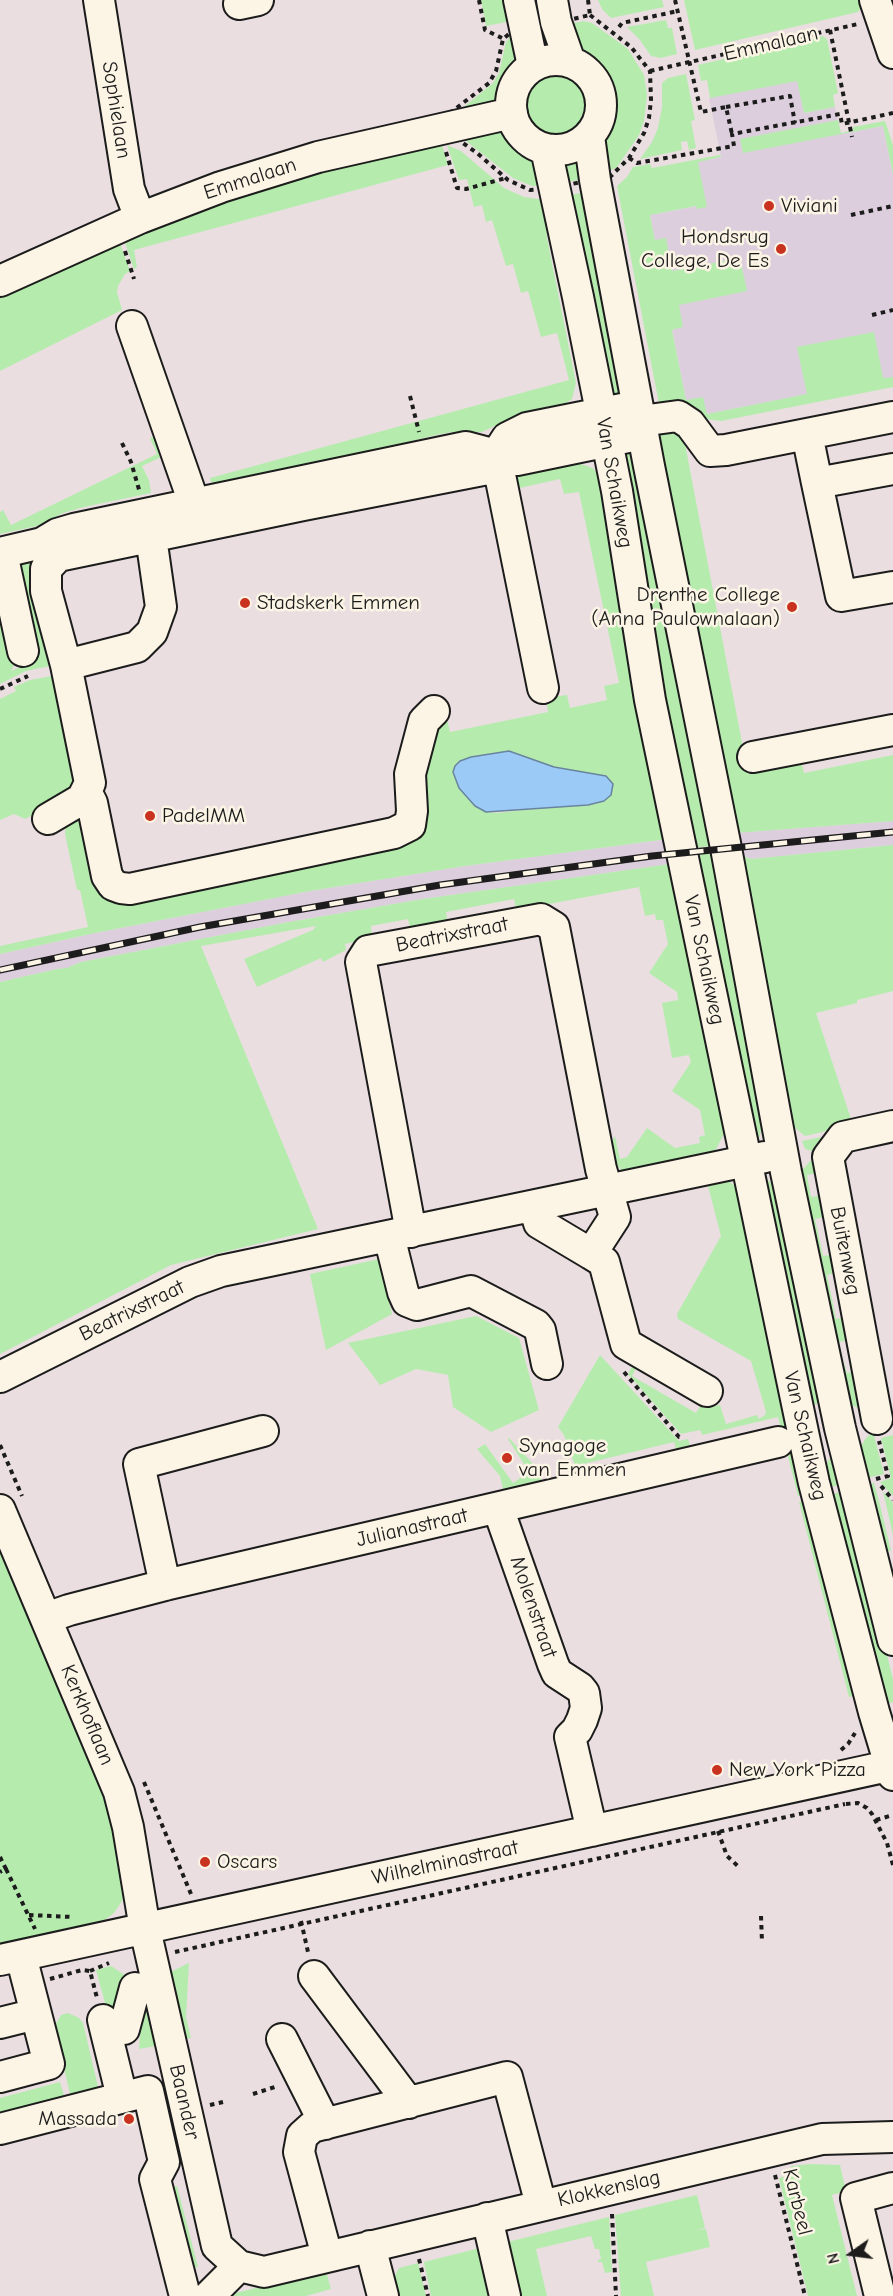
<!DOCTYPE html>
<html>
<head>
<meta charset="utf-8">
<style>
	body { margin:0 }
	#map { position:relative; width:893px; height:2296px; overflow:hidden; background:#eadee0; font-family:"Comic Neue",sans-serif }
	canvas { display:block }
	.north { position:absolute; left:821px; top:2224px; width:60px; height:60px; -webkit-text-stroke:4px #fcf5e5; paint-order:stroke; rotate:256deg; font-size:16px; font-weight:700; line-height:24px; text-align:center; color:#1c1c1c }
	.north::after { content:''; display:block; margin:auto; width:21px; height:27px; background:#1c1c1c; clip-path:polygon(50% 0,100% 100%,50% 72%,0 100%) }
</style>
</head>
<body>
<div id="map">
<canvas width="893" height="2296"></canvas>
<div class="north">N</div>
</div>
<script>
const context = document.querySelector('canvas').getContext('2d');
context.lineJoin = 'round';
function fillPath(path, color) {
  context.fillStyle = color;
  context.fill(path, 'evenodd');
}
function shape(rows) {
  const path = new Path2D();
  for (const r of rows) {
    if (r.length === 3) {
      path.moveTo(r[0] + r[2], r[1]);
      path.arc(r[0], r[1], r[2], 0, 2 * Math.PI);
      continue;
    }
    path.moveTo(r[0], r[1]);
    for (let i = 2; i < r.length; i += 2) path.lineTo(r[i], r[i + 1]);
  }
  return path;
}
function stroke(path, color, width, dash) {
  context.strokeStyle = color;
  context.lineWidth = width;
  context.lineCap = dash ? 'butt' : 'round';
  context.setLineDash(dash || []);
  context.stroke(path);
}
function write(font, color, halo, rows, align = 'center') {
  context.font = font + ' "Comic Neue",sans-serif';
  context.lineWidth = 5;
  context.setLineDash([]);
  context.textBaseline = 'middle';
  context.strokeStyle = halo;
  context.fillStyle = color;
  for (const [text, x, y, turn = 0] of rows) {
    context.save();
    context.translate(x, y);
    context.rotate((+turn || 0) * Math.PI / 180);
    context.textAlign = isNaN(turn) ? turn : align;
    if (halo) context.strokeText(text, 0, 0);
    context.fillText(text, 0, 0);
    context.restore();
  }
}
const built = shape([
	[798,80,804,113,835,107,841,134,883,126,893,174,893,377,707,414,686,400,672,329,679,305,746,291,740,258,672,271,666,239,655,240,650,215,697,206,698,162,721,157,709,98],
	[893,821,893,845,751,859,743,856,733,857,735,833],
	[668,839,677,863,423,899,289,922,81,962,67,968,57,969,0,982,0,954,95,933,310,891,465,866]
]);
const green = shape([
	[481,0,513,0,517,20,486,26],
	[598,0,662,0,664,7,611,18,602,9],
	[684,0,860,0,862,6,858,12,695,50],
	[666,20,668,28,672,28,677,54,661,58,651,56,640,40,627,27],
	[584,21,592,23,628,49,644,75,647,95,644,121,639,135,617,167,600,176,603,137,612,119,613,100,609,85,603,72,581,54,564,25],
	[511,36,518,61,495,99,489,105,454,115,493,83,499,73,506,42],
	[823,36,827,39,838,93,833,95,835,107,804,113,797,81,710,98,707,80,701,81,698,65],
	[686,74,695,120,691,121,696,148,689,150,687,141,681,142,682,150,640,159,652,142,658,128,662,107,662,83,668,78],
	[556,106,30],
	[838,120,841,133,853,130,853,127,885,121,893,145,893,174,883,126,743,153,740,139],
	[496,131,505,135,534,159,543,186,532,186,513,178,461,137],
	[435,145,442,145,448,165,134,250,137,267,134,269,123,236,255,186],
	[447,145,461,151,504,188,524,197,545,200,547,238,576,383,572,399,560,407,512,418,482,432,452,432,436,435,364,453,217,483,211,482,210,478,569,380,557,333,541,337,528,291,521,293,513,264,506,266,492,220,486,222,482,205,474,207,467,179,459,180],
	[720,155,721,157,698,162,707,207,697,209,696,206,650,215,655,240,666,238,672,271,740,258,747,291,679,305,683,327,672,330,686,400,703,397,707,414,807,394,797,347,874,332,883,378,893,377,893,387,721,421,705,419,700,410,692,406,660,409,617,186,627,177,633,167,650,164,652,168],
	[583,157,588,178,562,183,559,162],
	[591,191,622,394,614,405,564,196],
	[118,238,130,271,125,274,118,286,117,292,122,310,0,371,0,290],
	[682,428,748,774,802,764,804,773,893,755,893,821,735,833,652,440,658,430],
	[157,435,170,453,142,466,149,480,151,493,84,507,63,513,37,526,0,534,0,512,3,510,11,525,157,454,150,438],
	[624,442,634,452,711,846,694,848,615,449],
	[575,462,593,468,600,477,668,839,465,866,310,891,95,933,0,954,0,946,88,927,80,890,77,890,65,834,66,825,79,809,99,879,402,840,432,720,447,719,450,732,548,712,546,698,567,695,570,708,607,700,604,686,619,683,579,492,564,494,560,479,515,489,513,477,518,473],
	[509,751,554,767,594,774,542,808,497,813,486,812,460,761],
	[35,556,55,665,26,671,0,684,0,580,16,662,11,671,37,660,13,564],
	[57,675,79,779,72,795,25,819,14,814,0,820,0,699,16,691,14,687,30,680],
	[893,845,893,991,857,1000,857,1003,816,1013,853,1125,805,1136,794,1127,791,1118,785,1119,733,857,743,856,751,859],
	[713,853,764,1120,759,1138,756,1140,696,855],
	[677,863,730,1130,725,1132,714,1153,621,1173,620,1167,611,1169,610,1144,615,1136,620,1159,627,1157,647,1128,675,1148,700,1143,699,1137,705,1135,700,1110,672,1091,691,1062,689,1055,672,1058,662,1003,678,1000,677,992,649,973,668,944,663,920,656,920,655,914,645,916,639,887,533,907,518,917,514,899,446,912,449,930,412,937,408,919,371,926,372,938,345,944,346,950,323,962,321,958,257,987,244,959,313,930,316,926,201,946,318,1229,171,1265,0,1354,0,982,57,969,67,968,81,962,289,922,423,899],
	[835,1134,815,1152,805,1149,802,1141],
	[810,1161,815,1162,821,1172,807,1175,811,1197,825,1195,829,1216,815,1219,823,1256,836,1254,841,1271,827,1275,836,1319,851,1316,856,1339,839,1342,842,1357,847,1373,861,1370,863,1410,849,1404,800,1173],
	[720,1173,739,1190,808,1493,798,1496,778,1417,702,1435,700,1430,681,1434,628,1374,633,1365,639,1363,632,1376,696,1413,702,1403,704,1408,720,1405,726,1424,757,1415,759,1419,765,1415,766,1412,751,1361,678,1319,677,1314,721,1236,708,1186,699,1187,698,1182],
	[763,1179,769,1181,775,1187,820,1404,813,1404,804,1389],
	[379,1259,392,1314,326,1350,310,1274],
	[476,1316,519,1338,539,1410,491,1432,453,1407,448,1375,416,1369,380,1385,348,1343],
	[600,1355,679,1441,688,1439,692,1452,678,1455,674,1442,575,1466,564,1435,558,1427],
	[873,1432,884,1474,862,1479,859,1450,866,1438],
	[893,1435,893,1496,880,1482,891,1478,881,1438],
	[509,1438,533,1464,546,1488,505,1498,500,1476,477,1449,485,1444,513,1483,529,1472,508,1439],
	[829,1459,833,1459,843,1484,826,1488,827,1463],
	[874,1483,879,1501,891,1551,888,1551,870,1510,863,1486],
	[845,1491,893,1679,893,1702,882,1705,828,1495],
	[883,1491,893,1503,893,1535],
	[809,1499,860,1694,849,1697,799,1502],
	[0,1536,105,1781,128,1892,114,1913,99,1924,0,1951],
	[189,1963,186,2017,191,2038,179,2040,164,1975],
	[111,1966,128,1977,111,2025,96,1970],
	[149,1993,161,2045,139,2049,143,1995],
	[68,2013,79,2018,83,2023,99,2091,71,2098,54,2027,61,2015],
	[60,2082,65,2099,0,2117,0,2098],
	[811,2164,840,2165,846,2191,832,2195,857,2296,808,2296,779,2178,792,2175,791,2166],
	[177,2186,198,2267,183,2271,171,2187],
	[697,2195,705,2228,696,2230,706,2229,710,2247,646,2262,654,2296,621,2296,615,2215],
	[609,2217,612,2272,605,2273,602,2262,598,2262,598,2260,601,2259,599,2249,595,2249,591,2236,536,2249,547,2296,517,2296,503,2243],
	[484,2247,490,2274,483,2276,485,2281,491,2279,494,2296,431,2296,424,2262],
	[418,2263,426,2296,393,2296,392,2281,399,2268],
	[326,2271,331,2289,306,2296,223,2296]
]);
const water = shape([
	[509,751,554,767,606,776,613,784,611,795,604,801,588,805,486,812,475,806,459,788,453,772,455,766,460,761,471,757,509,751]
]);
const path = shape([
	[479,0,485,30,502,38],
	[588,0,590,15],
	[675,0,701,112,726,107,732,134],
	[590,15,631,47,650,71,651,100,649,118,644,133,629,158,611,176,547,189,530,190,508,180,477,153,456,138,438,130,446,116,489,83,496,71,503,39,509,34,590,15],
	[619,27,622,23,678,11],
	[830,30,852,137],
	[650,71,858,24],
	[726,107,790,96,795,123],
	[446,152,457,188,466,189,506,178],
	[629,158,637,163,734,146,732,134,840,114,842,124,893,113],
	[851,215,893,206],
	[125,251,134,279],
	[872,315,893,310],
	[410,396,419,432],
	[122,443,131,462,140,493],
	[0,689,28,676],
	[624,1372,679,1437,682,1437],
	[0,1445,22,1496],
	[876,1479,888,1476,879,1441],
	[881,1486,893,1500],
	[841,1750,848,1744,855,1733],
	[144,1782,191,1894],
	[846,1804,858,1803,867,1808,872,1814,887,1843,893,1865],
	[876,1820,893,1815],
	[718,1831,727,1856,740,1868],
	[0,1857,6,1869,0,1872],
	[6,1869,35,1929],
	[29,1915,73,1917],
	[761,1916,762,1942],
	[301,1921,308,1952],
	[175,1952,845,1804],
	[90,1971,109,1963],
	[50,1979,82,1970,90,1971,97,1998],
	[253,2094,278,2086],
	[210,2105,223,2102],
	[775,2175,805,2296],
	[612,2214,616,2296],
	[419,2259,428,2296]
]);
const minor = shape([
	[99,0,129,189,140,218],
	[519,0,533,66],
	[552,0,556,22,570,62],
	[875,0,893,53],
	[239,4,258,0],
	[556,105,45],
	[589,136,595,180,649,466,726,848,786,1172,840,1428,893,1640],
	[546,149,578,297,617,491,650,700,804,1437,814,1483,874,1712,893,1775],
	[0,281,140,218,221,187,318,157,512,113],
	[132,326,194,503],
	[807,434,817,483,893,469],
	[628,437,517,460,496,455,507,438,527,428,622,409,641,421,678,416,690,424,710,451,726,450,893,417],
	[817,483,841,596,893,587],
	[0,553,42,543,57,534,74,529,466,447,496,455,543,688],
	[2,553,23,651],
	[66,665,137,647,152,632,161,607,151,537],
	[753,757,893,730],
	[86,791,92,803,107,876,113,885,121,888,130,889,394,833,410,825,412,811,410,774,424,721,434,711],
	[48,819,82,799,90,783,66,665,46,591,46,569,58,556,303,505,498,467],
	[534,1206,539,1223,591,1254],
	[411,1232,361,962,368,951,541,919,554,927,601,1169,615,1217,591,1254,604,1262,626,1344,707,1391],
	[389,1236,403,1292,407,1301,417,1305,471,1291,536,1325,540,1330,547,1364],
	[0,1377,190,1282,221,1271,765,1157],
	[877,1419,828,1157,843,1137,893,1126],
	[498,1508,553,1664,557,1673,580,1688,584,1693,586,1708,582,1720,577,1730,570,1737,592,1831],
	[0,1510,119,1792,128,1827,145,1929,217,2246,239,2266],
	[165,1585,139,1464,263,1431],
	[46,1618,69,1610,165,1585,778,1442],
	[0,1960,893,1765],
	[314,1976,409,2103],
	[103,2020,122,2097],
	[0,2023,36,2014],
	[124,2029,135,1988],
	[282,2039,325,2124],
	[0,2077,49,2064,21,1956],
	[0,2129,148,2091,164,2162,155,2179,185,2296],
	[487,2218,505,2296],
	[370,2246,383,2296],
	[327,2256,299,2152,302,2136,312,2127,507,2077,541,2205],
	[239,2266,264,2272,822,2139,893,2137],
	[209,2296,239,2266],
	[880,2296,856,2198,893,2188]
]);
const rail = shape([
	[0,970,200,927,440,885,652,856,893,832]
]);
const markers = [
	[769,206,6,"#c8321e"],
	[781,249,6,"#c8321e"],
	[245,603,6,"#c8321e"],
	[792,607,6,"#c8321e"],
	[150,816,6,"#c8321e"],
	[507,1458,6,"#c8321e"],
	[717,1770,6,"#c8321e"],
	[205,1862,6,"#c8321e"],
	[129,2119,6,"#c8321e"]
];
const streetNames = [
	["Emmalaan",771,44,-13],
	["Sophielaan",116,110,81],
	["Emmalaan",250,179,-18],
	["Van Schaikweg",614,483,80],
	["Beatrixstraat",452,935,-11],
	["Van Schaikweg",704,960,78],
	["Buitenweg",845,1251,79],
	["Beatrixstraat",132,1311,-26],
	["Van Schaikweg",805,1436,77],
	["Julianastraat",412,1528,-13],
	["Molenstraat",533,1607,71],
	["Kerkhoflaan",87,1715,67],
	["Wilhelminastraat",445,1863,-12],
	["Baander",184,2102,77],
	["Klokkenslag",609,2189,-13],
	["Karbeel",797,2202,76]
];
const poiNames = [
	["Viviani",781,206],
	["Hondsrug",769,237,"right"],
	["College, De Es",769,261,"right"],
	["Drenthe College",780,595,"right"],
	["(Anna Paulownalaan)",780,619,"right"],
	["Stadskerk Emmen",257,603],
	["PadelMM",162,816],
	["Synagoge",519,1446],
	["van Emmen",519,1470],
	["New York Pizza",729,1770],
	["Oscars",217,1862],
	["Massada",117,2119,"right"]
];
fillPath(built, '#ddcedd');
fillPath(green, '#b5ecae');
fillPath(water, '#9ccaf7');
stroke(water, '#69849f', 1.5);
stroke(minor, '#1c1c1c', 34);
stroke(path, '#1c1c1c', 4, [4.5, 4.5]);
stroke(minor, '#fcf5e5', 30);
stroke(rail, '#1c1c1c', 7);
stroke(rail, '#fcf5e5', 4.5, [14]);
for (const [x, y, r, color] of markers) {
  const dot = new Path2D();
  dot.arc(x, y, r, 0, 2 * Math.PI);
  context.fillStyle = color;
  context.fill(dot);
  stroke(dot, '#fcf5e5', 2);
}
write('21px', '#1c1c1c', '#fcf5e5', streetNames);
write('21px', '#1c1c1c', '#fcf5e5', poiNames, 'left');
</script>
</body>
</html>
